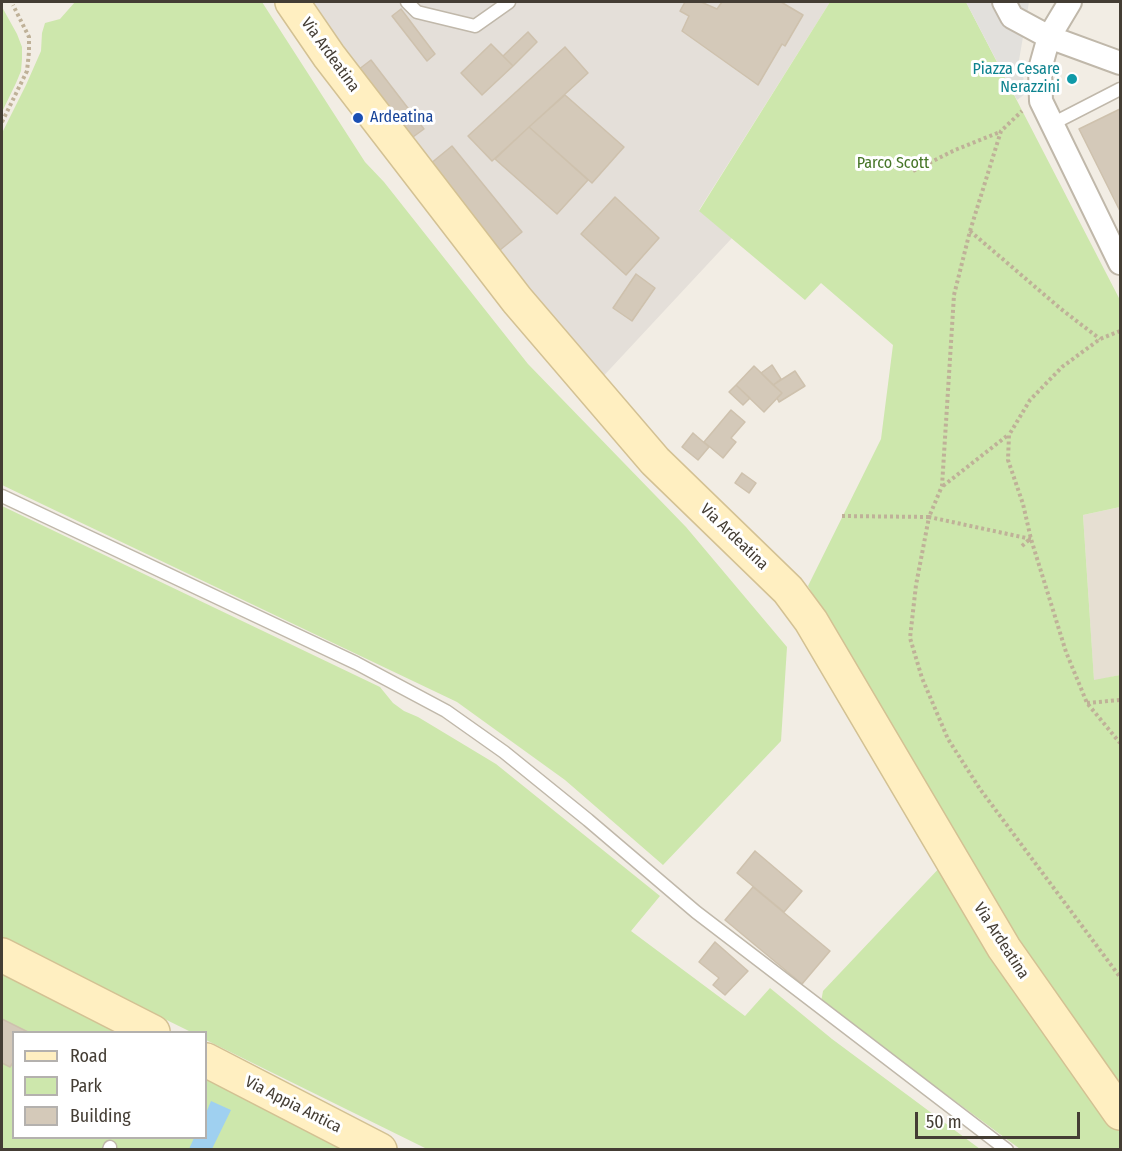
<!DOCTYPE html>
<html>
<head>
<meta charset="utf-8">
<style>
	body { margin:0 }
	#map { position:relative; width:1122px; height:1151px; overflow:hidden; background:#f2ede4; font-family:"Fira Sans Condensed",sans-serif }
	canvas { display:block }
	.frame { position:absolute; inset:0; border:3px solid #443d34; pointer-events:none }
	.legend { position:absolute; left:12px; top:1031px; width:195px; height:108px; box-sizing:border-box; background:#fff; border:2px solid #b4b1ae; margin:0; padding:8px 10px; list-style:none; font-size:18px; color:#443d34 }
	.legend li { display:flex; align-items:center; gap:12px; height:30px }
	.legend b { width:30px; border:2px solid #b4b1ae }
	.scale { position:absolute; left:915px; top:1112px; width:165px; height:27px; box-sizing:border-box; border:3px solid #443d34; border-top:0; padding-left:8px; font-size:18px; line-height:21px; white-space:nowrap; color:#443d34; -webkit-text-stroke:4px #fff; paint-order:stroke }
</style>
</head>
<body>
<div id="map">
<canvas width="1122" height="1151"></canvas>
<div class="frame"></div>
<ul class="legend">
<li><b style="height:8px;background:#ffefc1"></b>Road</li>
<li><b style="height:16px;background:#cde7ac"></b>Park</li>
<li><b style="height:16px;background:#d4c9b9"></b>Building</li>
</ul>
<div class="scale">50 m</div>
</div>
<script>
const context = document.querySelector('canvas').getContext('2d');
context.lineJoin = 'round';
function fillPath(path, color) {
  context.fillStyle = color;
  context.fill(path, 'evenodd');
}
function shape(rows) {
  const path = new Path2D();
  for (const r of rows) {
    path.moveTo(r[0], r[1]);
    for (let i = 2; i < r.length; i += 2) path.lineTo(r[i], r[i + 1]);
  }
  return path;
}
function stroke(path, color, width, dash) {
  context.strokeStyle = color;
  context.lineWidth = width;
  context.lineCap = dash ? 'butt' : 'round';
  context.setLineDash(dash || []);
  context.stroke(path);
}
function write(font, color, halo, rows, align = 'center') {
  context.font = font + ' "Fira Sans Condensed",sans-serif';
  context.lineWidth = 6;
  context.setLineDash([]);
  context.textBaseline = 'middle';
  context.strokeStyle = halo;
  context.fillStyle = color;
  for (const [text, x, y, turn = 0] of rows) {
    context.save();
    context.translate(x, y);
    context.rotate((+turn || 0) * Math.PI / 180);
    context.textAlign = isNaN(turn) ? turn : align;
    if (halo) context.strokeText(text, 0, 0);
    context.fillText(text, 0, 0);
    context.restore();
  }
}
const residential = shape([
	[1120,507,1120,675,1094,681,1083,515]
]);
const industrial = shape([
	[299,2,830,2,699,210,732,238,597,383]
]);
const green = shape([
	[75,2,262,2,365,162,384,182,528,364,686,527,787,647,781,741,663,865,565,780,457,702,2,485,2,133,26,85,41,51,42,33,45,23,60,19],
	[830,2,966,2,1120,300,1120,507,1083,515,1094,680,1120,675,1120,1095,1015,944,808,586,881,439,893,345,821,283,805,300,699,211],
	[2,7,17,34,22,47,22,59,21,71,16,83,2,112],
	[2,506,380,687,393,703,404,711,418,717,496,764,660,896,631,931,745,1016,770,988,832,1039,980,1149,427,1149,206,1040,206,1032,191,1032,2,939],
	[944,863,1031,1001,1120,1133,1120,1149,1020,1149,821,1002,823,991],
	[2,966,131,1032,14,1032,14,1138,206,1138,206,1071,362,1149,2,1149]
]);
const parking = shape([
	[966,2,1029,2,1018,66,1029,91,1017,100]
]);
const water = shape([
	[211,1101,231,1110,212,1149,189,1149,194,1138,206,1138,206,1113]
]);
const building = shape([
	[685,2,701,2,717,9,722,2,781,2,803,15,785,46,782,44,758,85,682,31,689,16,680,11,685,2],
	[401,9,435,54,427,61,392,16,401,9],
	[528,32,537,42,513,66,503,56,528,32],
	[491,44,513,66,482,95,461,73,491,44],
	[565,47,588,73,492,161,468,136,565,47],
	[371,60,424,129,406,142,354,73,371,60],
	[565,95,624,147,592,183,529,127,565,95],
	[1120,109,1120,211,1079,129,1120,109],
	[529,127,588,180,557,214,495,159,529,127],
	[452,146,522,232,500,250,430,164,452,146],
	[615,197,659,238,626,275,581,234,615,197],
	[636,274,655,288,632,321,613,308,636,274],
	[772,365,781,379,773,385,761,373,772,365],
	[754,366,782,393,764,412,736,385,754,366],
	[795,371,805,386,779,402,777,398,782,393,773,385,795,371],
	[736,385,750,398,743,405,729,392,736,385],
	[731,410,745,422,731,438,736,442,723,458,704,442,731,410],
	[693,433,709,447,698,460,682,447,693,433],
	[742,473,756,483,749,493,735,483,742,473],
	[755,851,802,891,784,912,737,873,755,851],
	[753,887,830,951,802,984,725,920,753,887],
	[715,942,748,971,725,995,713,985,719,978,699,962,715,942],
	[2,1019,28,1032,14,1032,14,1061,10,1067,2,1063,2,1019]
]);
const path = shape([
	[2,122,27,71,29,52,29,37,13,5],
	[913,171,955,150,1000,132],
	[970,231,1061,309,1100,339],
	[1120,331,1100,339,1062,367,1030,400,1009,435,1008,460,1023,504,1031,539,1066,652,1087,703,1120,743],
	[943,486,1008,435],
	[842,516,929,517,942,486,954,295,970,231,1001,131,1022,111],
	[1031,539,929,517,916,585,910,638,922,678,948,739,980,789,1120,977],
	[1022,546,1030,539],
	[1087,703,1120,700]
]);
const lane = shape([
	[407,2,417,12,475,26,509,2],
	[1052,124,1120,89],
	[2,496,356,663,446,711,504,752,588,820,696,912,1007,1150],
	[109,1150,110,1147]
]);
const street = shape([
	[1004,2,1012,17,1049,37,1120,63],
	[1070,2,1049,37,1045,51,1040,69,1041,101,1120,263]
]);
const secondary = shape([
	[292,2,329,56,517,300,655,461,788,590,811,621,1004,948,1120,1113],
	[2,955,153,1032],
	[206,1060,380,1150]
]);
const markers = [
	[1072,79,6,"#0f9aa8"],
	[358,118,6,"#1a4fb4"]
];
const streetNames = [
	["Via Ardeatina",330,55,54],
	["Via Ardeatina",734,537,44],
	["Via Ardeatina",1001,941,57],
	["Via Appia Antica",293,1105,27]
];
const cultureNames = [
	["Piazza Cesare",1060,70],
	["Nerazzini",1060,88]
];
const transitNames = [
	["Ardeatina",370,118]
];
const parkNames = [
	["Parco Scott",893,164]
];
fillPath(residential, '#e6dfd2');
fillPath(industrial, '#e4dfd9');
fillPath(green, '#cde7ac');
fillPath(parking, '#e2e0dc');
fillPath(water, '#9fd0f0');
fillPath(building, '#d4c9b9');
stroke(building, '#cec1ad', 1.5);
stroke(lane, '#c0b8aa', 15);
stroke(street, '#c0b8aa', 26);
stroke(secondary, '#d3c193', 36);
stroke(path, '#bfb198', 4, [3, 3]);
stroke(lane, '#fff', 12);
stroke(street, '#fff', 22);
stroke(secondary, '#ffefc1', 33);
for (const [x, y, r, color] of markers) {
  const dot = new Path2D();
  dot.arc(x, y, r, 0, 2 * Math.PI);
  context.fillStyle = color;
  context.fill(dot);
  stroke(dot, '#fff', 2);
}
write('16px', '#443d34', '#fff', streetNames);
write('16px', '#0d838f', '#fff', cultureNames, 'right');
write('16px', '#164399', '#fff', transitNames, 'left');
write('16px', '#467527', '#fff', parkNames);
</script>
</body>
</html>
